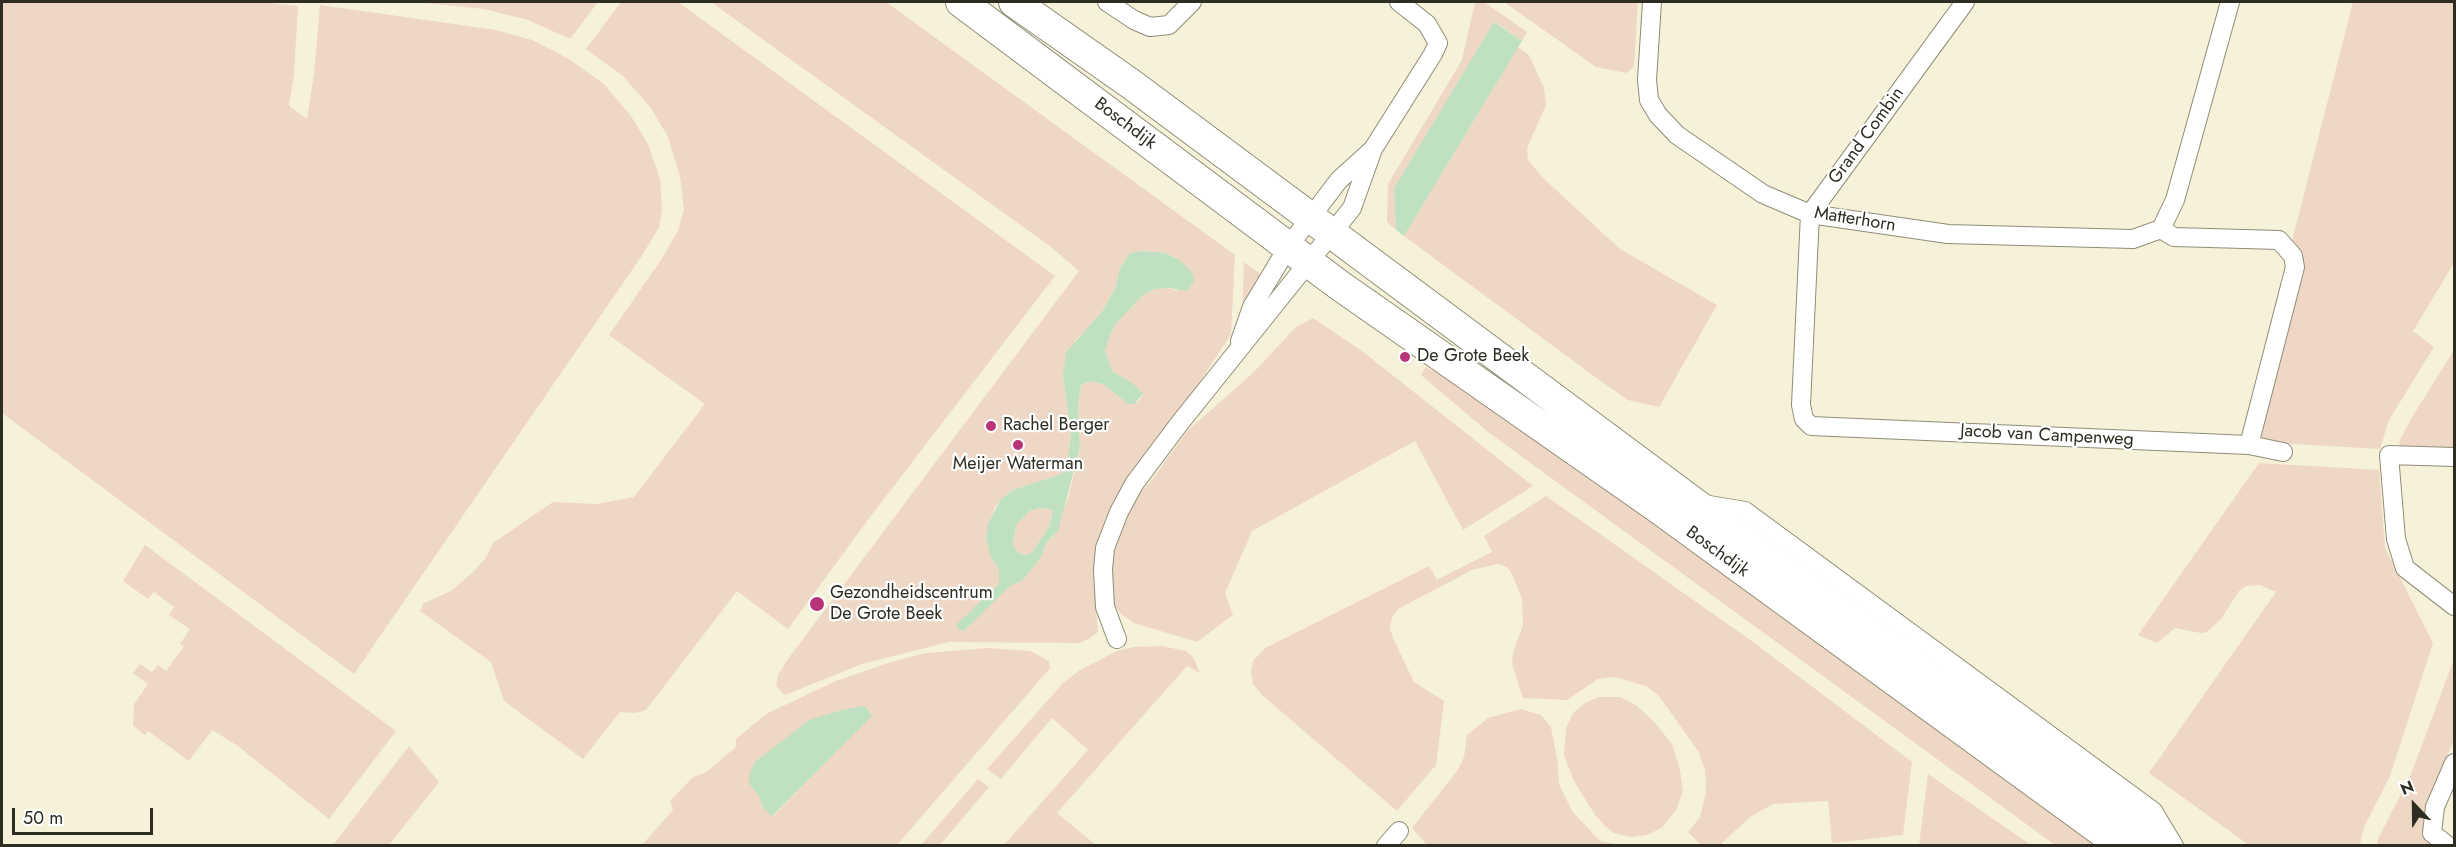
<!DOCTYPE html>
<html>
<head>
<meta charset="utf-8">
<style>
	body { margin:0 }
	#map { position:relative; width:2456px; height:847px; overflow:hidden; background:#f5f2d9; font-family:Jost,sans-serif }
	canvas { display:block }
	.frame { position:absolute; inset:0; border:3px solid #2e2d23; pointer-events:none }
	.north { position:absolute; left:2384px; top:775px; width:60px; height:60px; -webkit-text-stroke:4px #fff; paint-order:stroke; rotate:338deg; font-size:16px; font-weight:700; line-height:24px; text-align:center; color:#2e2d23 }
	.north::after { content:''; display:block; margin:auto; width:21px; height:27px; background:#2e2d23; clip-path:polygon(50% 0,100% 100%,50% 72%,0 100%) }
	.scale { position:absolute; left:12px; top:808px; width:141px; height:27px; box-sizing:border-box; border:3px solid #2e2d23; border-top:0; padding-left:8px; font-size:18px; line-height:21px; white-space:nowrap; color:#2e2d23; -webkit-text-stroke:4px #fff; paint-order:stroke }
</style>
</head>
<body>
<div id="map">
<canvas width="2456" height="847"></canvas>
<div class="frame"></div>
<div class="north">N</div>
<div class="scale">50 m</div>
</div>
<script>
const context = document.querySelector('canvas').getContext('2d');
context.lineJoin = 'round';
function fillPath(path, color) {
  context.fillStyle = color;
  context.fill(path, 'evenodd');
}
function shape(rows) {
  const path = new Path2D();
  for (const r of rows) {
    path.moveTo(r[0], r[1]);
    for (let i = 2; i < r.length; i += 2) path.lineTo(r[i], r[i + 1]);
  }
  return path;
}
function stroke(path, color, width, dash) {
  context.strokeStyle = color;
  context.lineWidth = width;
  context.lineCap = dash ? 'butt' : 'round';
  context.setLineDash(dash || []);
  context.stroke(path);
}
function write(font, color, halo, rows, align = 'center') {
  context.font = font + ' Jost,sans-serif';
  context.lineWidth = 4.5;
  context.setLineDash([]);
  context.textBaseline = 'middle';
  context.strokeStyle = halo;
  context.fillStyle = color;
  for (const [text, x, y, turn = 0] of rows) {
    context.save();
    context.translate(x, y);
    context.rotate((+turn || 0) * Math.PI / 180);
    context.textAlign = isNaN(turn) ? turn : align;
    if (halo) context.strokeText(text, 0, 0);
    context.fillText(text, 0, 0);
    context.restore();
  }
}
const green = shape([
	[2,2,261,2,298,6,294,74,289,106,307,119,314,75,320,5,496,30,532,40,569,59,604,84,631,116,648,144,660,179,662,210,659,227,643,254,354,674,2,413],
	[414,2,598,2,570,39,528,20,484,9],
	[621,2,678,2,1055,276,867,521,788,629,737,591,646,710,636,713,620,712,583,759,504,701,491,662,420,611,424,603,451,591,472,573,486,558,493,543,553,502,597,504,634,497,705,404,609,335,661,260,678,231,684,209,680,176,668,137,651,108,623,76,586,49],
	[711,2,886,2,1235,255,1231,334,1182,409,1097,554,1094,584,1098,632,1090,638,1080,643,949,642,862,664,785,695,776,686,778,675,788,659,1079,271,1051,247],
	[1144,251,1165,253,1180,260,1177,291,1169,288,1154,289,1142,296,1114,326,1105,350,1112,371,1134,384,1143,394,1139,401,1128,404,1103,384,1090,381,1081,385,1078,406,1080,447,1068,498,1053,537,1047,542,1041,557,1023,580,1010,586,964,631,958,629,957,625,999,584,999,569,991,558,986,538,994,509,1001,499,1015,489,1062,474,1067,463,1071,435,1063,376,1076,339,1089,329,1101,313,1115,289,1120,268,1130,254],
	[1475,2,1484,2,1527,32,1522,41,1495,22,1394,188,1396,230,1387,222,1388,184,1462,60],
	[1504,2,1638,2,1634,67,1626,73,1596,67],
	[2353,2,2454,2,2454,263,2413,331,2434,347,2389,420,2380,449,2259,442,2299,250,2292,241],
	[1518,47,1529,55,1544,88,1546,105,1527,148,1528,160,1542,177,1620,249,1717,305,1659,407,1628,400,1602,382,1404,236],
	[1244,262,1263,276,1242,314],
	[1313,318,1362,351,1533,486,1463,530,1415,441,1252,531,1225,593,1233,615,1197,642,1134,623,1121,614,1113,604,1110,589,1113,547,1131,502,1152,480,1187,431,1253,373,1296,327],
	[2454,350,2454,455,2402,451,2399,442,2411,419],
	[1425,367,1457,382,2103,845,2055,845,1488,432,1421,375],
	[2259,463,2379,470,2385,548,2433,643,2390,776,2364,827,2360,845,2249,845,2149,773,2276,592,2260,585,2246,586,2239,591,2221,619,2207,632,2201,633,2175,628,2157,643,2138,635],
	[1546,496,1753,642,1912,762,1903,835,1832,843,1828,801,1773,804,1750,817,1720,845,1701,845,1688,832,1700,817,1706,792,1705,770,1698,751,1659,696,1646,686,1615,677,1598,679,1567,700,1523,698,1512,664,1513,652,1523,625,1522,599,1512,574,1507,567,1498,564,1472,570,1398,609,1392,617,1390,628,1393,638,1414,682,1444,701,1436,765,1397,811,1262,695,1253,684,1251,672,1253,661,1265,648,1429,566,1437,580,1492,552,1484,536],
	[1039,508,1053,510,1049,527,1032,552,1029,555,1018,553,1013,545,1016,525,1030,511],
	[145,545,396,731,329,819,238,746,212,730,189,761,148,731,145,735,133,726,134,704,148,684,133,673,140,664,152,672,158,665,166,671,184,646,180,644,190,629,169,615,174,607,154,592,148,599,123,581],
	[1162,646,1186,651,1193,657,1200,673,1187,666,1057,813,1096,845,1004,845,1088,750,1052,718,1001,779,987,769,1063,683,1080,670,1117,651,1133,647],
	[987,648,1030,651,1049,661,1050,668,897,845,641,846,673,810,670,801,693,777,705,773,736,747,736,739,766,714,836,681,891,662,926,653],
	[872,715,773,816,763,808,759,796,749,784],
	[2454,659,2454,739,2423,818,2425,832,2437,845,2378,845,2377,841,2411,774],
	[1599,697,1620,697,1636,705,1655,723,1672,744,1680,770,1683,792,1676,810,1663,827,1647,835,1631,837,1614,833,1605,826,1595,815,1574,781,1564,755,1566,728,1573,713,1585,703],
	[1521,709,1541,715,1551,727,1558,764,1559,784,1572,811,1600,841,1619,845,1427,845,1412,828,1457,771,1464,757,1467,735,1488,718],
	[409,746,439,782,389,845,333,845],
	[1928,774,2031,845,1919,845],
	[978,779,989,787,940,845,921,845]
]);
const water = shape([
	[1494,22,1522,41,1404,236,1396,230,1394,188],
	[1143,251,1165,253,1180,260,1192,272,1194,281,1187,291,1169,288,1154,289,1142,296,1114,326,1105,350,1112,371,1134,384,1143,394,1134,404,1128,404,1103,384,1090,381,1081,385,1078,406,1080,447,1058,531,1047,542,1041,557,1023,580,1010,586,964,631,958,629,956,625,999,584,999,569,991,558,986,538,988,524,1001,499,1015,489,1062,474,1067,463,1071,435,1063,376,1066,352,1101,313,1115,289,1120,268,1130,253],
	[1039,508,1053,510,1049,527,1032,552,1028,555,1018,553,1013,545,1016,525,1030,511],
	[865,706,872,716,772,816,763,808,759,796,749,784,750,772,755,762,809,720,845,709]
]);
const street = shape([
	[1107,2,1134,20,1150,27,1169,25,1192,2],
	[1652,2,1647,80,1649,100,1658,115,1677,135,1763,194,1810,214,1948,234,2133,239,2161,229,2175,200,2230,2],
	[1965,2,1810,214,1801,405,1804,419,1811,426,2249,445,2283,452],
	[2161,229,2174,237,2279,240,2293,256,2295,267,2249,445],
	[1240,341,1252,307,1288,247,1339,180,1371,151],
	[2454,457,2389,455,2396,539,2405,568,2454,606],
	[1703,504,1745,511,2153,811,2174,846],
	[1117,639,1105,607,1103,570,1105,548,1119,512,1134,484,1179,424,1352,208,1373,149,1433,54,1438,43,1427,24,1399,2],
	[1386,846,1399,831],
	[2448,846,2432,833,2435,807,2454,763]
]);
const primary = shape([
	[961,2,1339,285,1658,508,2122,846],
	[1014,2,1131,84,1693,502,2163,846]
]);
const markers = [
	[1405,357,6,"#b83377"],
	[991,426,6,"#b83377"],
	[1018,445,6,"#b83377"],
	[817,604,8,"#b83377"]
];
const streetNames = [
	["Boschdijk",1125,124,37],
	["Grand Combin",1867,136,-54],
	["Matterhorn",1855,220,9],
	["Jacob van Campenweg",2047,436,3],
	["Boschdijk",1717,552,36]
];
const poiNames = [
	["De Grote Beek",1417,357],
	["Rachel Berger",1003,426],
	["Meijer Waterman",1018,465,"center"],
	["Gezondheidscentrum",830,594],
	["De Grote Beek",830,615]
];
fillPath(green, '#efd7c5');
fillPath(water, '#bfe0c1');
stroke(street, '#8f8d77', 20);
stroke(primary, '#8f8d77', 32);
stroke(street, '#fff', 18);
stroke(primary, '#fff', 30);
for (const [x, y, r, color] of markers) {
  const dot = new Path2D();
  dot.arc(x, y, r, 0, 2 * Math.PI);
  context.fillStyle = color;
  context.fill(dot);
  stroke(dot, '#fff', 2);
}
write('18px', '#2e2d23', '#fff', streetNames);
write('18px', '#2e2d23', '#fff', poiNames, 'left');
</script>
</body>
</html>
